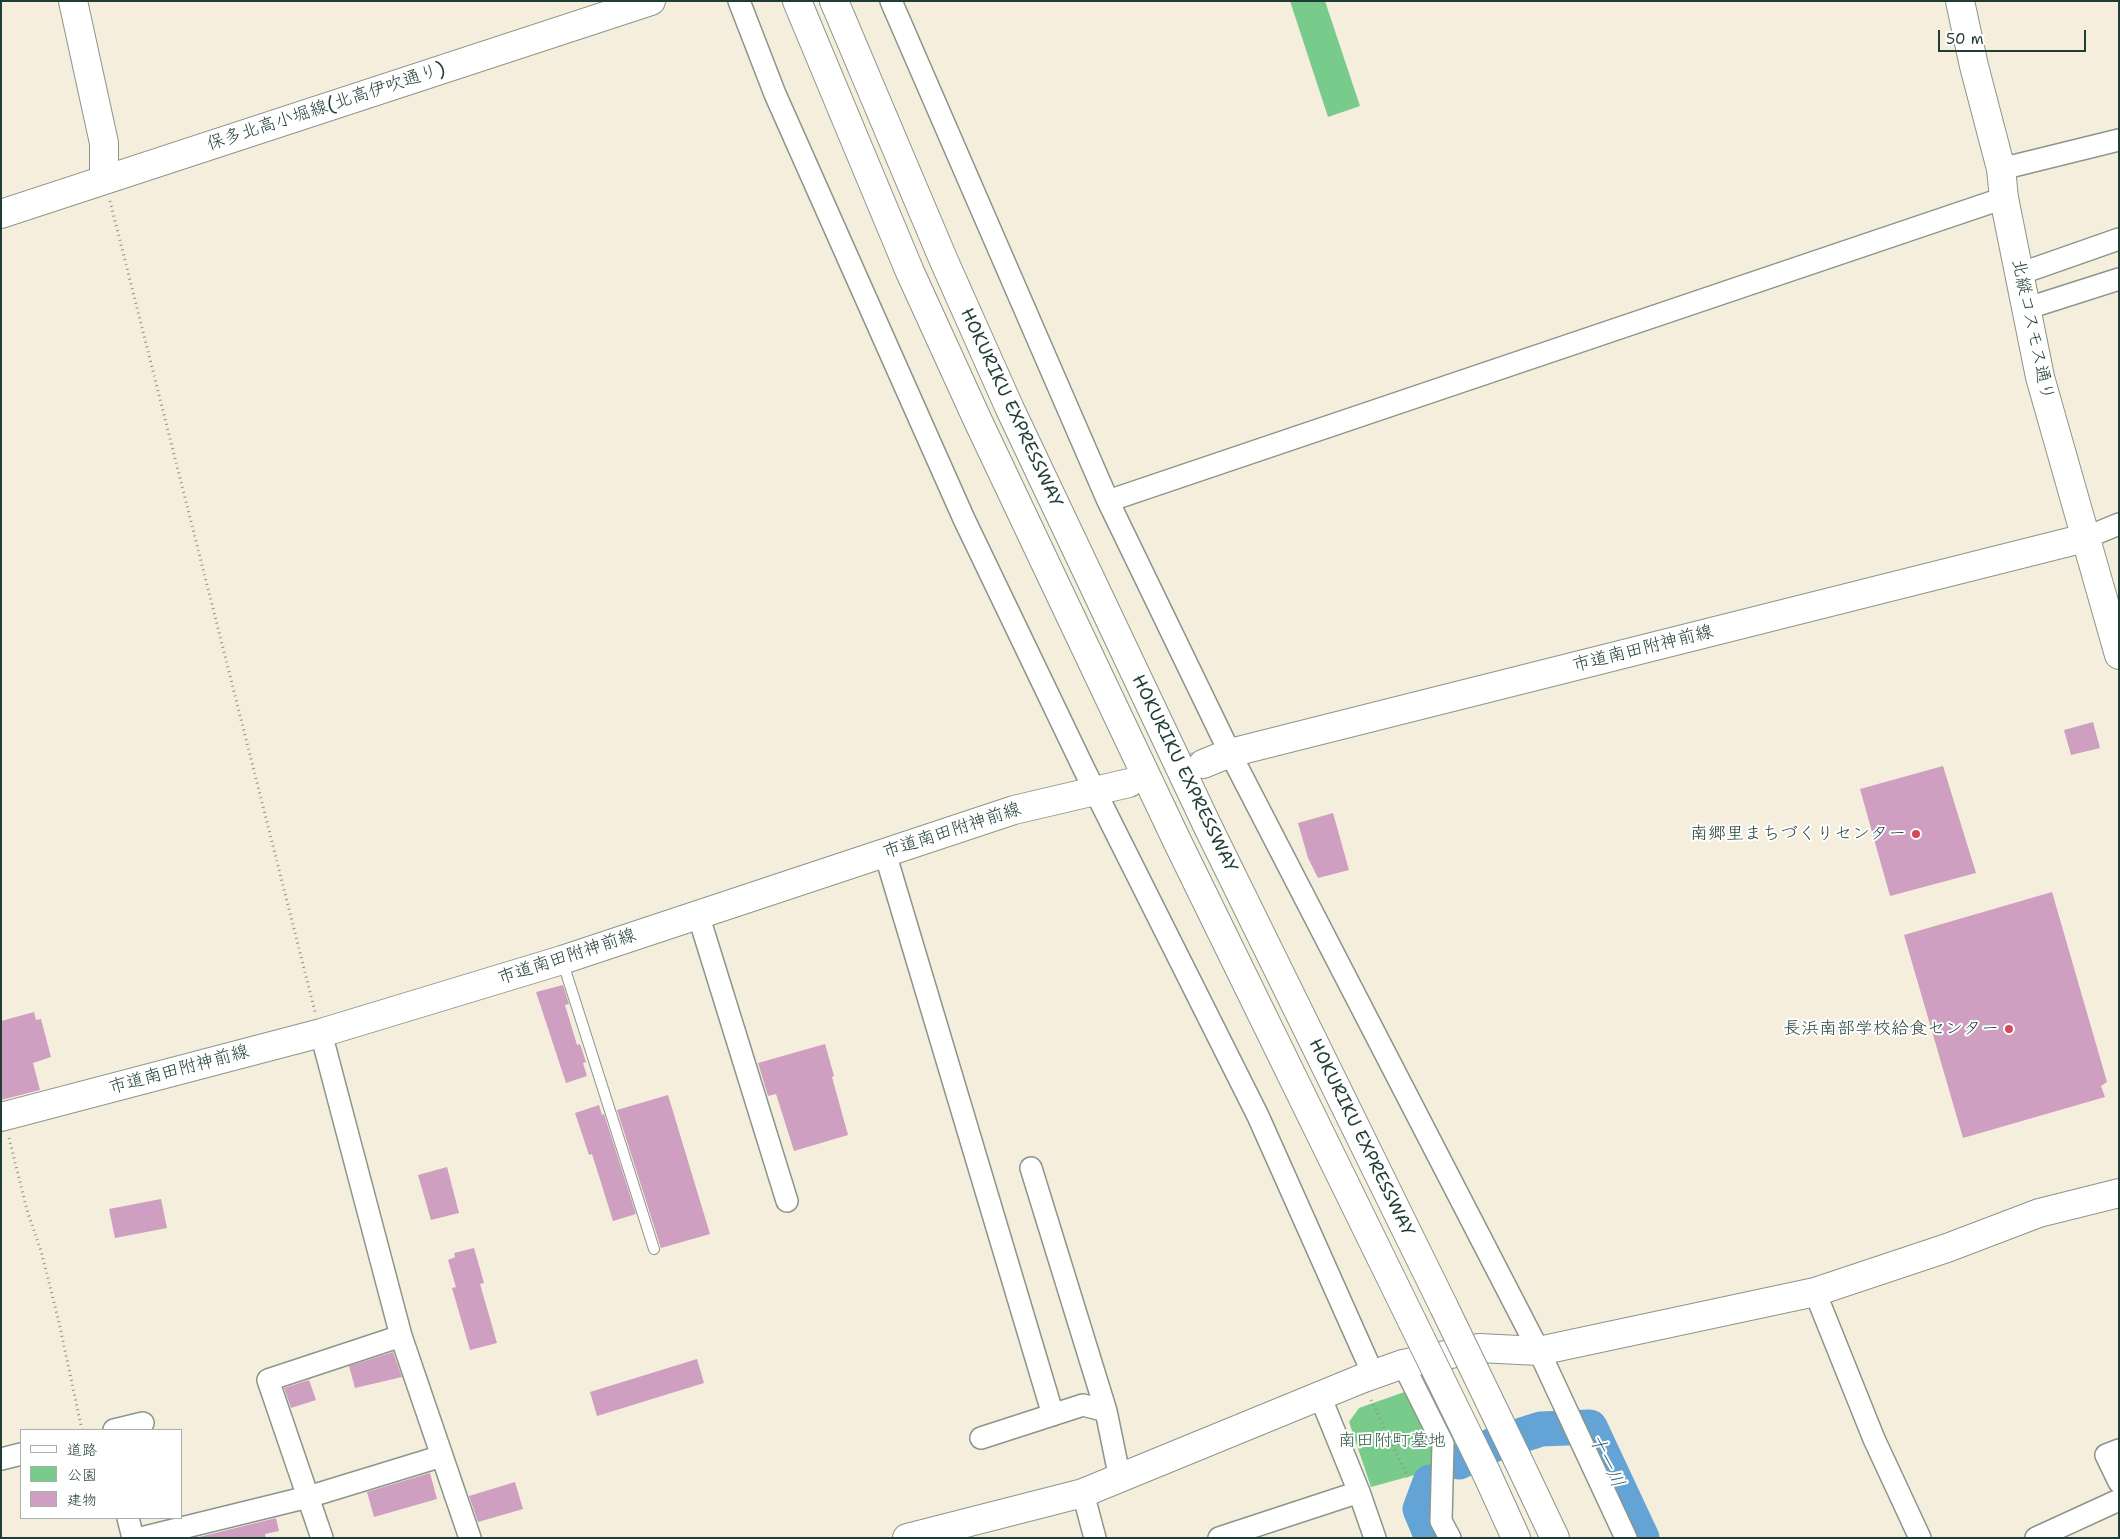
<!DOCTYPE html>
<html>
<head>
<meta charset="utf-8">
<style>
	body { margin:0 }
	#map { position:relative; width:2120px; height:1539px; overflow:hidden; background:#f5eedd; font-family:"Shantell Sans","Klee One",sans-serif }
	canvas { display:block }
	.frame { position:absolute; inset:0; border:2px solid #1f3d34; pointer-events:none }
	.legend { position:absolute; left:20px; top:1429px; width:162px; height:90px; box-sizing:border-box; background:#fff; border:1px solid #a5b1ae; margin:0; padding:6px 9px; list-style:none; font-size:15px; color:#1f3d34 }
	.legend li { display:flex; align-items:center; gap:10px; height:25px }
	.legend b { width:25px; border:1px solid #a5b1ae }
	.scale { position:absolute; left:1938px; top:30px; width:148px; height:22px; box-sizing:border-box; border:2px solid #1f3d34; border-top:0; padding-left:6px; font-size:15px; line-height:18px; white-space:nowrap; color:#1f3d34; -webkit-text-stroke:4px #fff; paint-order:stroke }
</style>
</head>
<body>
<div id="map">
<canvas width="2120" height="1539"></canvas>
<div class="frame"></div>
<ul class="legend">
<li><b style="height:6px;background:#fff"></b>道路</li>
<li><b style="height:14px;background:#79cb8c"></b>公園</li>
<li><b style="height:14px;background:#ce9fc0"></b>建物</li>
</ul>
<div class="scale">50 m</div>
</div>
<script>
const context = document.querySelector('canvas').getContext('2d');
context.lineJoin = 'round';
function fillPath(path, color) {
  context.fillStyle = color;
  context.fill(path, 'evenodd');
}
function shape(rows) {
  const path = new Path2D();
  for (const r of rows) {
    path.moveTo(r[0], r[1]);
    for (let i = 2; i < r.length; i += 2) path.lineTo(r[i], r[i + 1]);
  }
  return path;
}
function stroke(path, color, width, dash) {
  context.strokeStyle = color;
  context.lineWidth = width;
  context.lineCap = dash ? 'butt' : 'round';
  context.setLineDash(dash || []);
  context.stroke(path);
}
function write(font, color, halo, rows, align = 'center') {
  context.font = font + ' "Shantell Sans","Klee One",sans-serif';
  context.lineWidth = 4;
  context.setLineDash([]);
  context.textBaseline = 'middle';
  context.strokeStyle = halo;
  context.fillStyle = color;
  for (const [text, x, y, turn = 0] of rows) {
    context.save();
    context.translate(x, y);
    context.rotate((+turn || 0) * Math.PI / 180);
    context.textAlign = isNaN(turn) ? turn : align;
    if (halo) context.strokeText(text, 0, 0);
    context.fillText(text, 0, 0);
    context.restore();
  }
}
const green = shape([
	[1290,1,1325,1,1360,106,1328,117],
	[1410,1390,1440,1468,1371,1487,1349,1422,1359,1408]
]);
const river = shape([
	[1459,1462,1497,1443,1541,1429,1590,1427,1642,1538],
	[1430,1482,1420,1509,1432,1538]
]);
const building = shape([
	[2093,722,2100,748,2071,755,2064,730],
	[1943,766,1976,873,1890,896,1860,789],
	[1333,813,1349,870,1318,878,1308,858,1298,823],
	[2052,892,2107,1082,2101,1086,2105,1097,1963,1138,1904,935],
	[563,985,569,1004,565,1005,577,1045,580,1044,586,1062,583,1063,587,1076,566,1083,536,992],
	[34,1012,36,1020,41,1019,51,1057,33,1063,40,1090,1,1100,1,1021],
	[825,1044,834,1076,832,1077,848,1135,794,1151,776,1094,768,1096,758,1063],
	[668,1095,710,1234,661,1248,617,1110],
	[599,1105,602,1115,604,1114,636,1214,613,1221,592,1154,589,1155,575,1113],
	[447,1167,459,1213,431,1220,418,1175],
	[161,1199,167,1228,115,1238,109,1209],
	[474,1248,484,1283,480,1284,497,1343,470,1350,452,1288,456,1287,448,1260,455,1257,454,1253],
	[393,1352,402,1377,355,1388,349,1366],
	[697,1359,704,1383,597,1416,590,1392],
	[309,1380,316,1400,291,1408,284,1388],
	[430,1473,437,1499,374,1517,367,1492],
	[515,1482,523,1509,478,1522,469,1496],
	[276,1518,279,1531,265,1534,266,1538,195,1538]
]);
const secondaryTunnel = shape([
	[1129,783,1203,764]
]);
const path = shape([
	[110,201,315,1012],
	[9,1138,27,1210,41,1251,58,1318,82,1430],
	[1371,1400,1408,1477]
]);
const lane = shape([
	[562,960,654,1249]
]);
const street = shape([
	[739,1,775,94,964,519,1084,769,1258,1116,1373,1374],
	[891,1,1108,501,1230,753,1539,1351,1626,1538],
	[2001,169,2119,140],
	[2019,274,2119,239],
	[2025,309,2119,279],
	[1108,501,2004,198],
	[2085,538,2119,524],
	[885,853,1053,1415],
	[698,914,787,1201],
	[321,1033,401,1336,470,1538],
	[1031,1168,1106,1411,1120,1479],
	[1815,1292,1874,1439,1920,1538],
	[1403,1364,1443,1444,1441,1521,1450,1538],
	[1320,1396,1359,1492,1375,1538],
	[114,1430,143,1423],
	[981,1438,1083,1405,1106,1411],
	[2119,1450,2106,1455,2119,1482],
	[1,1459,21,1454],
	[1083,1493,1095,1538],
	[128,1518,133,1538],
	[141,1538,308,1497,442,1456],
	[322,1538,268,1380,401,1336],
	[1219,1538,1359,1492],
	[2036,1538,2119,1500]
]);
const secondary = shape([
	[73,1,104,143,104,179],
	[1960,1,1974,66,2001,169,2004,198,2040,377,2119,655],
	[1,214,651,1],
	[1203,764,1230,753,2085,538],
	[1,1117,321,1033,562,960,1014,810,1129,783],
	[907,1538,1083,1493,1361,1379,1403,1364,1479,1348,1539,1351,1815,1292,1947,1248,2039,1213,2119,1193]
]);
const highway = shape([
	[797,1,910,272,978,421,1178,843,1412,1321],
	[834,1,944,261,1010,409,1208,827,1444,1307],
	[1517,1458,1555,1538],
	[1486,1472,1516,1538]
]);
const highwayBridge = shape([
	[1444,1307,1517,1458],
	[1412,1321,1486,1472]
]);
const markers = [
	[1916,834,5,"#d1495b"],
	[2009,1029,5,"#d1495b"]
];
const streetNames = [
	["保多北高小堀線(北高伊吹通り)",326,107,-18],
	["北縦コスモス通り",2032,330,78],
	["HOKURIKU EXPRESSWAY",1011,408,65],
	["市道南田附神前線",1643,649,-14],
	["HOKURIKU EXPRESSWAY",1184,774,64],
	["市道南田附神前線",952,831,-18],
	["市道南田附神前線",567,957,-18],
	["市道南田附神前線",179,1070,-15],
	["HOKURIKU EXPRESSWAY",1361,1138,64]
];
const poiNames = [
	["南郷里まちづくりセンター",1906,834],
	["長浜南部学校給食センター",1999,1029]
];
const parkNames = [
	["南田附町墓地",1392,1441]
];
const waterNames = [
	["十一川",1606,1461,64]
];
fillPath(green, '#79cb8c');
stroke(river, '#64a3d6', 35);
fillPath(building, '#ce9fc0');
stroke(secondaryTunnel, '#cacbbb', 28, [28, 14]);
stroke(lane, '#8a9688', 12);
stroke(street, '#8a9688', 24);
stroke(secondary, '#8a9688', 30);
stroke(highway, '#8a9688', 30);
stroke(path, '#8a9688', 3, [1, 4]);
stroke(lane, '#fff', 10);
stroke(street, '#fff', 21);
stroke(secondary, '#fff', 28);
stroke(highway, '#fff', 28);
stroke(highwayBridge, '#8a9688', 30, []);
stroke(highwayBridge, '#fff', 28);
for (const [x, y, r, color] of markers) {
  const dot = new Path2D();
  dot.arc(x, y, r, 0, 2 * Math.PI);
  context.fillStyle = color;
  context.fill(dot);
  stroke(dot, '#fff', 2);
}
write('18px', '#1f3d34', '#fff', streetNames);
write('18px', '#1f3d34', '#fff', poiNames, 'right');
write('18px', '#36604a', '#fff', parkNames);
write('italic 19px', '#37616d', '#fff', waterNames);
</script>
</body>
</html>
